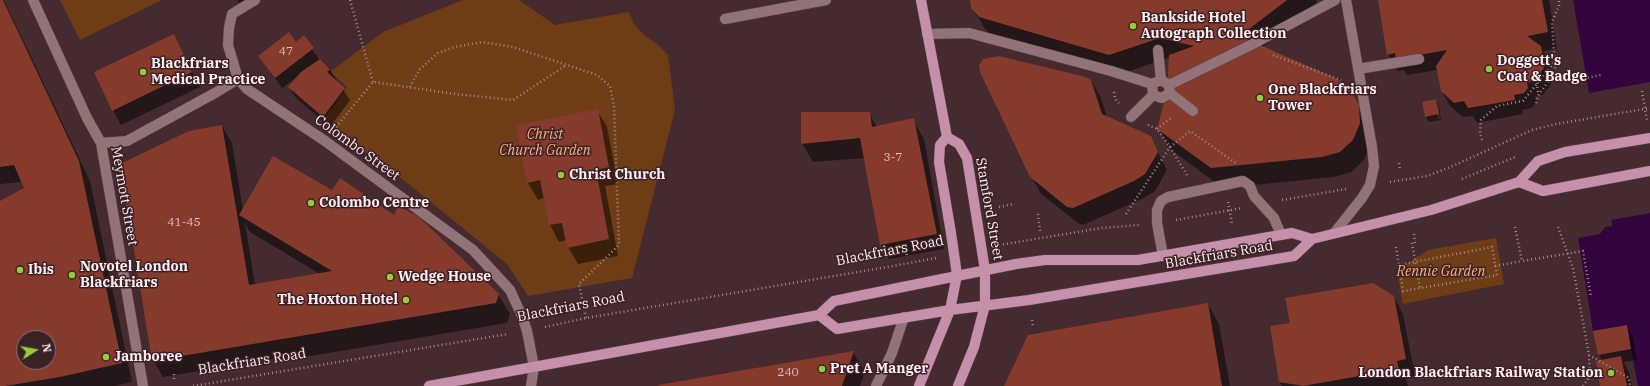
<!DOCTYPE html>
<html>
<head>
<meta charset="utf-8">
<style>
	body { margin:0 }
	#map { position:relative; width:1650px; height:386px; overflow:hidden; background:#452b30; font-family:"IBM Plex Serif",serif }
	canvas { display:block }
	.north { position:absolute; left:16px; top:330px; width:40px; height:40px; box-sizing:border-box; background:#3a2126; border:1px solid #887276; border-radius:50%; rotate:79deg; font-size:11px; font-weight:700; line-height:16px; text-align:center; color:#feecef }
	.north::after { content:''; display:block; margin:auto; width:14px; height:18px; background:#96cc39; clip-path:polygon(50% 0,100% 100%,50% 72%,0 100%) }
</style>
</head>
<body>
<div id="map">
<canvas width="1650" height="386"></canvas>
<div class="north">N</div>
</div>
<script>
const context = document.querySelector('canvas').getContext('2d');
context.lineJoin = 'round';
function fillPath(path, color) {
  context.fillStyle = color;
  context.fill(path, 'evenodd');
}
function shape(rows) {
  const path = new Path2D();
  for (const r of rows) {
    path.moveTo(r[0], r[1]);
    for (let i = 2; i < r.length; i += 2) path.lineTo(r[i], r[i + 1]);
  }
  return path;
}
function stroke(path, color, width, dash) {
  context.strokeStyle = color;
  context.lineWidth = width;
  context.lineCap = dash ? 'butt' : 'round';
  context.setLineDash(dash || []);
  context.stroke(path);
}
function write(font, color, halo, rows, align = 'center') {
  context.font = font + ' "IBM Plex Serif",serif';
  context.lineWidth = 3;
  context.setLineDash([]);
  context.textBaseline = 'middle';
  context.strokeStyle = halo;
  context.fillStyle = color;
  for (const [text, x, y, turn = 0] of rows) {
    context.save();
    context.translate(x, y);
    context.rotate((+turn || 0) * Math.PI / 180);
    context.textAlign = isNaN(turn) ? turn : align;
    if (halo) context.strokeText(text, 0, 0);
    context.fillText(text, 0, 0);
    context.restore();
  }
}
const green = shape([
	[60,0,162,0,80,40],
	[463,0,519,0,555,25,629,12,634,24,644,35,657,44,668,55,675,110,632,278,528,296,507,264,411,186,342,134,325,118,347,87,330,72,383,32],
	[1496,238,1504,284,1403,304,1397,270,1428,250]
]);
const water = shape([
	[1573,0,1650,0,1650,386,1638,386,1627,326,1593,331,1578,238,1599,234,1605,227,1612,225]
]);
const pier = shape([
	[1650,82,1650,213,1611,220,1612,226,1605,227,1600,234,1578,238,1577,237,1598,232,1603,225,1610,224,1585,87,1587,87,1589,93]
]);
const shadow = shape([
	[0,0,4,0,90,181,132,382,114,386,0,386,0,202,25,188,22,182,0,184],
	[24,338,48,338,48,362,24,362],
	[237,0,258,0,241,6],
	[971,0,1317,0,1316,5,1262,47,1349,89,1361,110,1371,143,1364,160,1351,172,1334,177,1223,188,1170,149,1159,129,1168,92,1170,57,1121,74,991,36,984,27,972,8],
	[1379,0,1549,0,1557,49,1543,51,1549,62,1553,81,1543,95,1535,96,1536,103,1532,108,1522,110,1523,114,1477,123,1473,116,1463,117,1450,106,1442,91,1438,70,1407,75,1404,70,1398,71,1388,55],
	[174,35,200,87,121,125,113,110],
	[304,37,320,61,330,70,350,100,330,127,296,98,289,87,297,77,282,88,259,56,295,43],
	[1091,80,1101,98,1107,117,1150,137,1167,170,1155,191,1144,198,1083,225,1078,223,1041,194,1031,176],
	[1436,100,1439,106,1441,120,1429,122,1426,117],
	[1436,105,1438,105,1440,119,1438,119],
	[597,110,607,127,618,184,605,186,618,256,578,264,568,247,567,240,559,242,550,225,544,198,538,200,528,183],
	[869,113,877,127,913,120,924,139,944,249,889,259,881,244,865,158,813,162,802,143],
	[222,126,232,143,243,211,394,215,398,208,498,294,510,314,507,323,287,360,285,357,163,377,153,360],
	[245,223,250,232,320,274,255,285],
	[1394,297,1403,314,1415,376,1406,378,1408,386,1282,386,1280,382],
	[1208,304,1219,324,1230,386,1005,386],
	[1627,327,1633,337,1637,360,1624,362,1629,372,1632,386,1601,386,1602,360,1599,355],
	[853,352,865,372,860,386,659,386]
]);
const building = shape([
	[0,0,3,0,79,161,122,363,60,377,5,386,0,386,0,201,24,188,14,165,0,167],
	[24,338,48,338,48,362,24,362],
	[970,0,1287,0,1240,36,1335,78,1350,89,1359,105,1360,123,1353,140,1340,152,1322,157,1211,168,1157,129,1167,91,1169,55,1194,46,1160,38,1109,55,979,17,971,8],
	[1378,0,1542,0,1548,32,1527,36,1541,46,1545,66,1535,81,1527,82,1528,88,1524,93,1514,95,1515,100,1468,108,1464,101,1454,103,1441,91,1436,66,1447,50,1396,59,1395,53,1387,55],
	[289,32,296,42,304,35,314,48,275,78,258,56],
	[174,34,192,72,112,111,94,72],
	[999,56,1086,77,1091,80,1102,114,1151,136,1158,152,1145,174,1134,181,1073,208,1067,207,1030,177,980,72,979,65,983,59],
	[320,59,330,70,327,72,345,88,323,117,288,87,301,72],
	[1436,99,1439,114,1425,117,1422,102],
	[598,109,609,167,596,170,609,239,567,248,562,223,549,225,540,180,527,183,516,125],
	[801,112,870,112,872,127,914,118,937,234,880,245,860,138,801,144],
	[222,125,249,285,332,271,239,215,273,156,332,190,340,178,394,215,398,206,419,217,499,294,496,303,152,361,120,164,189,131],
	[1373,283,1394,296,1406,359,1397,361,1399,369,1303,386,1279,382,1270,326,1290,323,1285,298],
	[1208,303,1222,386,1004,386,1028,335],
	[1627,325,1631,349,1598,355,1593,331],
	[854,351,842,386,658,386,658,385],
	[1621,356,1627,386,1600,386,1596,361]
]);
const path = shape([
	[350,0,373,82],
	[1273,55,1341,80],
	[1553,75,1571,81,1601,75],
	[1537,83,1538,93],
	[410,87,419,70,438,53,455,47,482,42,513,47,597,75,610,86,614,106,619,245,579,284,586,318],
	[1642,91,1647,120],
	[1114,92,1115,99,1119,103],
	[1536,103,1539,94,1553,75,1555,68,1552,22,1559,6,1559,0],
	[1148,125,1157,129,1170,147,1190,131,1237,164],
	[336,127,373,82,455,94,513,100,565,66],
	[1157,129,1172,117],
	[1482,140,1480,134,1481,120,1497,106,1523,101,1556,60],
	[1399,163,1400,170],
	[1462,179,1515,157],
	[1390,182,1427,176,1448,168,1532,130],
	[1282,200,1346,189],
	[1228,202,1232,224],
	[999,207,1013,204],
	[1038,214,1040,231],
	[1126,214,1170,147,1187,175],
	[1176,220,1242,208],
	[1515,227,1522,261,1583,251,1591,297],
	[1558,227,1573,268,1589,355,1629,378,1630,386],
	[1414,234,1415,243],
	[1412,243,1420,288],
	[999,245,1102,228,1139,225],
	[1396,247,1399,265,1403,291,1497,275,1492,247,1399,265],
	[906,250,907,257],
	[1495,266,1522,261],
	[1032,320,1033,326],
	[545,327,586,318,893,266,936,258],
	[174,374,174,381],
	[193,386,508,334],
	[1583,386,1590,376,1589,356]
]);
const lane = shape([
	[725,19,826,0],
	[1358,69,1419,59],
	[1163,256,1157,223,1157,210,1161,201,1168,197,1243,181,1250,186,1254,196,1274,218,1281,235],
	[876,386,892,353,904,317]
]);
const street = shape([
	[33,0,87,118,101,143,143,386],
	[255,0,232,14,229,28,228,45,238,79,247,89,325,141,473,250,510,290,522,316,527,331,534,367,531,386],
	[927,34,969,33,1111,71,1152,84],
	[1158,50,1161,80],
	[1161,80,1169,85,1170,93,1162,98,1153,95,1152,84,1161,80],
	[1169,85,1249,46,1335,0],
	[1170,93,1193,111],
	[1131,117,1153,95],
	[101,143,127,141,215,93,238,79],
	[1335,232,1362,198,1370,185,1374,166,1372,147,1346,0]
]);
const primary = shape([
	[921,0,947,137,959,144,967,158,985,270,985,305,974,347,958,386],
	[1519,182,1543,191],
	[819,315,837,329,950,310,1029,300,1294,256,1312,239,1431,210,1519,182,1538,161],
	[429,386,819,315,834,301,1016,264,1045,260,1138,260,1292,233,1312,239],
	[919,386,950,310,957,275,951,233,939,162,940,145,947,137]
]);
const pathBridge = shape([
	[1532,130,1556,124,1650,108]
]);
const primaryBridge = shape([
	[1538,161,1565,152,1650,138],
	[1543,191,1650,171]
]);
const markers = [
	[1133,26,4,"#96cc39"],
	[1489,69,4,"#96cc39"],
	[143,72,4,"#96cc39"],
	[1260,98,4,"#96cc39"],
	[561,175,4,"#96cc39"],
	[311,203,4,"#96cc39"],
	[20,270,4,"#96cc39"],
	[72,275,4,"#96cc39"],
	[390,277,4,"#96cc39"],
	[406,300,4,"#96cc39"],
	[106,357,4,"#96cc39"],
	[822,369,4,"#96cc39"],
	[1611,373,4,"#96cc39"]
];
const numberNames = [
	["47",286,52],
	["3-7",893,158],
	["41-45",184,223],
	["240",788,373]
];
const poiNames = [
	["Bankside Hotel",1141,18],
	["Autograph Collection",1141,34],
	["Doggett's",1497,61],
	["Coat & Badge",1497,77],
	["Blackfriars",151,64],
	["Medical Practice",151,80],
	["One Blackfriars",1268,90],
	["Tower",1268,106],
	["Christ Church",569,175],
	["Colombo Centre",319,203],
	["Novotel London",80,267],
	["Blackfriars",80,283],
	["Ibis",28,270],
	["Wedge House",398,277],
	["The Hoxton Hotel",398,300,"right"],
	["Jamboree",114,357],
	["Pret A Manger",830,369],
	["London Blackfriars Railway Station",1603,373,"right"]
];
const parkNames = [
	["Christ",545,135],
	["Church Garden",545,151],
	["Rennie Garden",1441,272]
];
const streetNames = [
	["Colombo Street",357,148,36],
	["Meymott Street",124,196,80],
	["Stamford Street",989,209,80],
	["Blackfriars Road",890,251,-11],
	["Blackfriars Road",1219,255,-10],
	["Blackfriars Road",571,307,-11],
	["Blackfriars Road",252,362,-9]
];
fillPath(green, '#6e3d16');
fillPath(water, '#34043e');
fillPath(pier, '#452b30');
fillPath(shadow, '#0007');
fillPath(building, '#863a2c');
stroke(lane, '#5e474c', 11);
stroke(street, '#5e474c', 11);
stroke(primary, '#5e474c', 11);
stroke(path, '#a18b8f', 2.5, [1, 3]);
stroke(lane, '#927378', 10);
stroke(street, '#927378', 10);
stroke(primary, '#c68faa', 10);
stroke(primaryBridge, '#5e474c', 11, []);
stroke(pathBridge, '#a18b8f', 2.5, [1, 3]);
stroke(primaryBridge, '#c68faa', 10);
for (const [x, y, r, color] of markers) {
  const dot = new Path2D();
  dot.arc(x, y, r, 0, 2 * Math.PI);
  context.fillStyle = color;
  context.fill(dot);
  stroke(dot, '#3a2126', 1.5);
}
write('12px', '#e0c0be', null, numberNames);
write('bold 14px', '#feecef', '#3a2126', poiNames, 'left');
write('italic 14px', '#fab07c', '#3a2126', parkNames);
write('14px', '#feecef', '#3a2126', streetNames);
</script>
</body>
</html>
